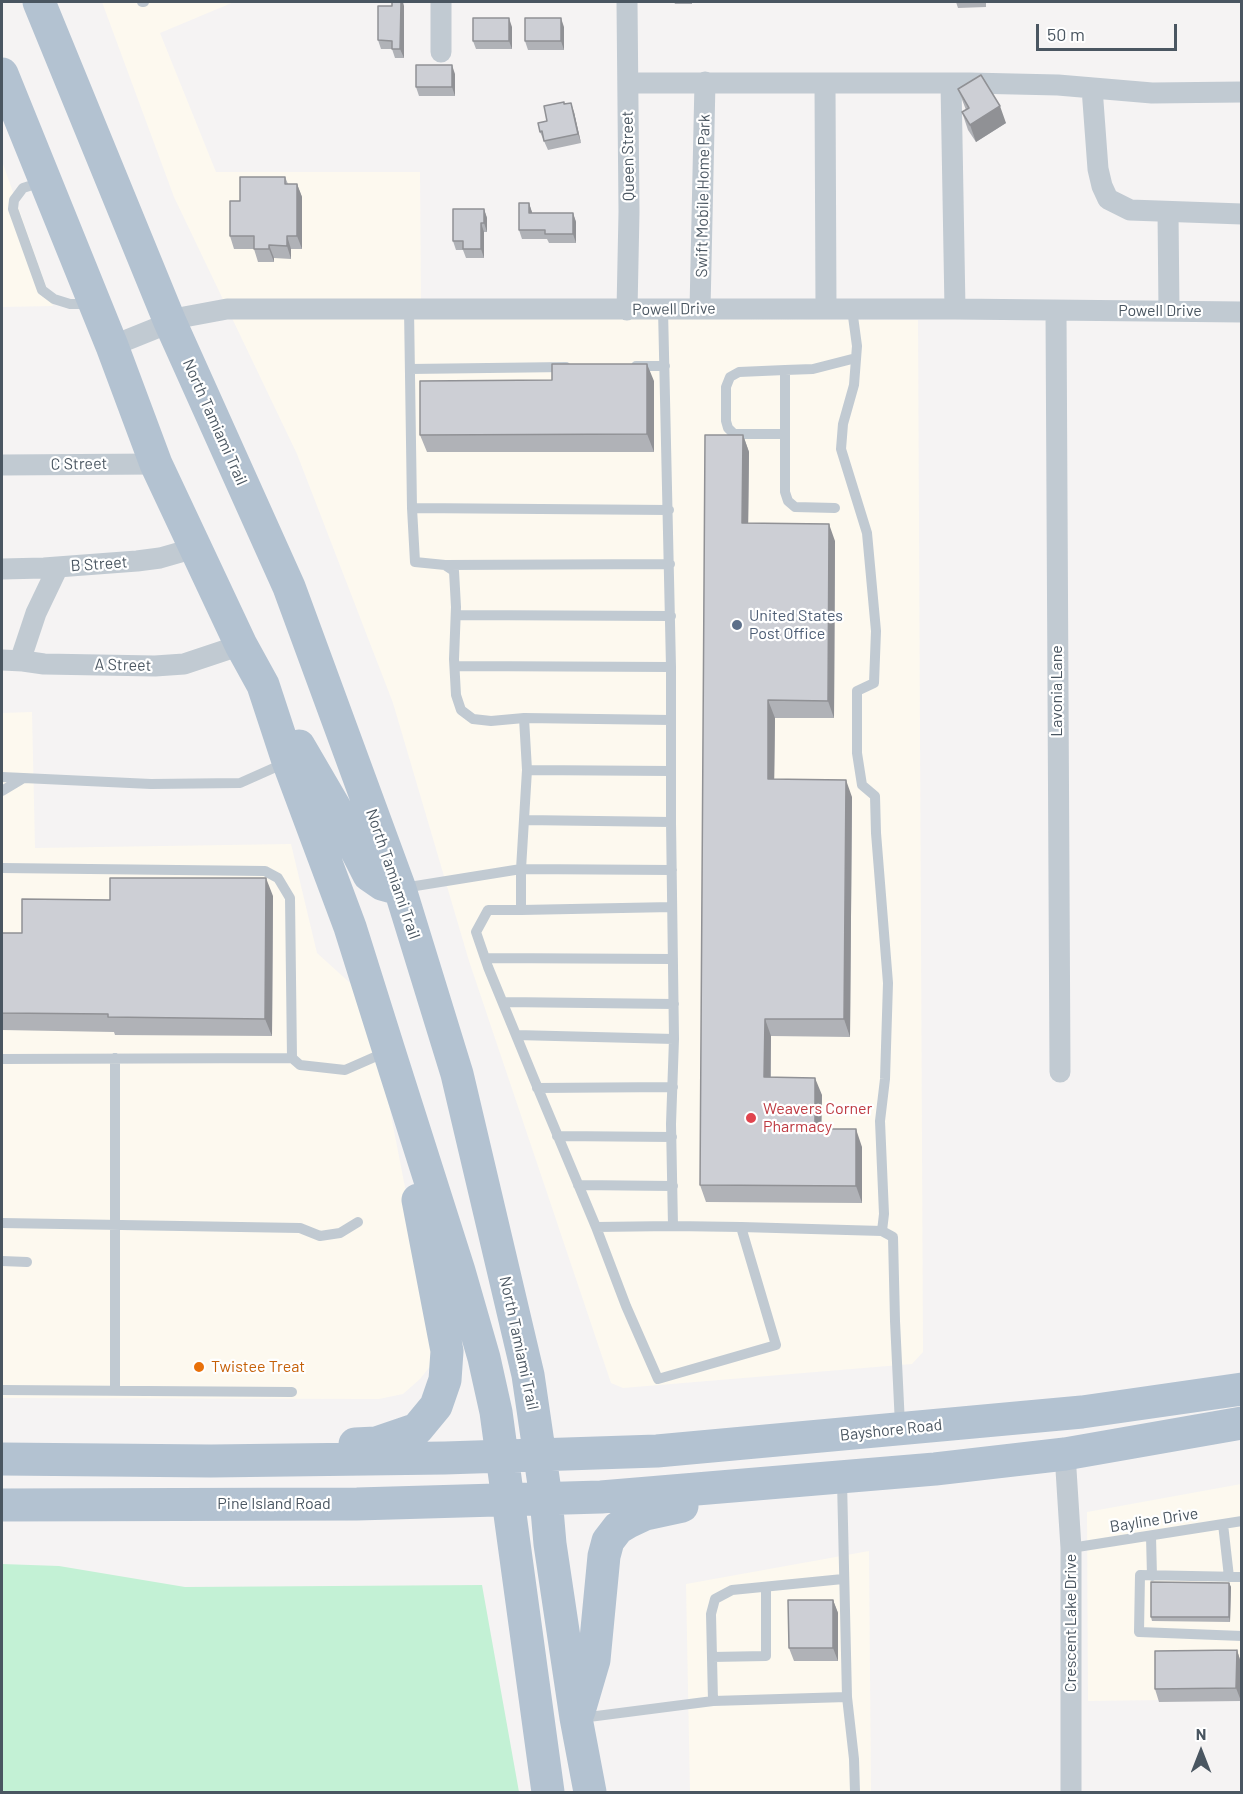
<!DOCTYPE html>
<html>
<head>
<meta charset="utf-8">
<style>
	body { margin:0 }
	#map { position:relative; width:1243px; height:1794px; overflow:hidden; background:#f5f3f3; font-family:Barlow,sans-serif }
	canvas { display:block }
	.frame { position:absolute; inset:0; border:3px solid #4a5661; pointer-events:none }
	.north { position:absolute; left:1171px; top:1722px; width:60px; height:60px; -webkit-text-stroke:4px #fff; paint-order:stroke; rotate:0deg; font-size:16px; font-weight:700; line-height:24px; text-align:center; color:#4a5661 }
	.north::after { content:''; display:block; margin:auto; width:21px; height:27px; background:#4a5661; clip-path:polygon(50% 0,100% 100%,50% 72%,0 100%) }
	.scale { position:absolute; left:1036px; top:24px; width:141px; height:27px; box-sizing:border-box; border:3px solid #4a5661; border-top:0; padding-left:8px; font-size:18px; line-height:21px; white-space:nowrap; color:#4a5661; -webkit-text-stroke:4px #fff; paint-order:stroke }
</style>
</head>
<body>
<div id="map">
<canvas width="1243" height="1794"></canvas>
<div class="frame"></div>
<div class="north">N</div>
<div class="scale">50 m</div>
</div>
<script>
const context = document.querySelector('canvas').getContext('2d');
context.lineJoin = 'round';
function fillPath(path, color) {
  context.fillStyle = color;
  context.fill(path, 'evenodd');
}
function shape(rows) {
  const path = new Path2D();
  for (const r of rows) {
    path.moveTo(r[0], r[1]);
    for (let i = 2; i < r.length; i += 2) path.lineTo(r[i], r[i + 1]);
  }
  return path;
}
function stroke(path, color, width, dash) {
  context.strokeStyle = color;
  context.lineWidth = width;
  context.lineCap = dash ? 'butt' : 'round';
  context.setLineDash(dash || []);
  context.stroke(path);
}
function write(font, color, halo, rows, align = 'center') {
  context.font = font + ' Barlow,sans-serif';
  context.lineWidth = 4.5;
  context.setLineDash([]);
  context.textBaseline = 'middle';
  context.strokeStyle = halo;
  context.fillStyle = color;
  for (const [text, x, y, turn = 0] of rows) {
    context.save();
    context.translate(x, y);
    context.rotate((+turn || 0) * Math.PI / 180);
    context.textAlign = isNaN(turn) ? turn : align;
    if (halo) context.strokeText(text, 0, 0);
    context.fillText(text, 0, 0);
    context.restore();
  }
}
const commercial = shape([
	[102,2,234,2,160,33,216,172,420,172,421,307,627,319,918,320,923,1352,912,1364,623,1388,611,1383,469,961,393,703,297,454,174,197],
	[2,161,53,306,2,307],
	[32,712,35,848,291,844,317,953,360,992,390,1110,437,1352,435,1360,420,1379,403,1394,379,1399,2,1398,2,713],
	[1241,1484,1241,1699,1088,1701,1087,1512],
	[869,1551,871,1792,690,1792,686,1584]
]);
const green = shape([
	[2,1564,59,1566,185,1587,482,1585,519,1792,2,1792]
]);
const service = shape([
	[142,2,144,2],
	[42,182,23,188,14,200,13,209,42,290,54,299,70,304,79,304,90,302],
	[409,309,412,508,415,562,445,565,454,571,456,607,454,659,456,695,461,710,473,719,491,721,524,718,527,770,521,869,672,870],
	[852,309,857,346,854,385,843,424,841,449,867,533,876,631,874,683,857,691,857,753,862,785,875,796,876,833,888,983,885,1079,880,1121,884,1214,882,1231],
	[636,366,665,366],
	[410,369,566,367],
	[785,370,785,434,734,434,728,428,726,421,726,387,730,377,739,372,785,370,813,369,856,358],
	[785,434,785,492,788,501,795,507,835,508],
	[412,508,669,510],
	[445,565,670,564],
	[456,615,671,616],
	[455,666,671,667],
	[524,718,671,720],
	[527,770,671,771],
	[2,777,151,784,240,783,285,763],
	[2,791,22,779],
	[524,820,671,822],
	[2,868,265,871,278,878,290,898,292,1058],
	[403,888,521,869,521,910,488,910,476,932,488,967,534,1079,596,1227,626,1306,658,1379,776,1345,741,1227,882,1231,893,1237,895,1321,900,1425],
	[521,910,672,907],
	[485,958,673,959],
	[504,1002,674,1004],
	[516,1035,674,1039],
	[2,1059,292,1058,300,1065,345,1070,386,1052],
	[537,1088,673,1087],
	[557,1136,672,1137],
	[578,1185,673,1186],
	[2,1223,300,1228,320,1236,340,1233,358,1222],
	[673,1226,741,1227],
	[596,1227,673,1226,671,1124,674,1039,671,822,671,667,663,309],
	[2,1261,27,1262],
	[2,1390,292,1392],
	[115,1391,115,1058],
	[842,1481,847,1697,854,1759,855,1792],
	[1223,1524,1229,1577],
	[1151,1536,1152,1576],
	[1071,1548,1242,1521],
	[1242,1577,1140,1575,1139,1632,1242,1636],
	[712,1657,766,1656,766,1587],
	[713,1701,711,1614,715,1599,732,1590,843,1579],
	[581,1718,713,1701,847,1697]
]);
const minor = shape([
	[627,2,629,212,627,310],
	[441,52,441,2],
	[628,83,970,83,1058,85,1152,93,1242,92],
	[825,83,826,309],
	[951,83,955,309],
	[1092,88,1098,169,1102,186,1108,199,1130,210,1242,214],
	[1168,212,1169,311],
	[700,309,705,82],
	[1056,311,1060,1072],
	[112,346,184,317,227,309,955,309,1242,312],
	[2,465,156,464],
	[2,569,44,568,137,561,160,558,195,548],
	[2,660,23,661,44,664,155,666,184,664,241,645],
	[20,661,36,613,58,567],
	[1065,1454,1071,1548,1071,1792]
]);
const primary = shape([
	[39,2,170,322,289,587,400,889,457,1074,528,1375,546,1498,550,1544,576,1718,590,1792],
	[2,74,112,346,156,464,241,645,263,685,288,761,350,927,389,1051,459,1271,484,1358,496,1412,548,1792],
	[299,746,334,806,369,875,382,884,400,889],
	[355,1444,376,1443,417,1429,436,1406,445,1380,447,1351,418,1200],
	[2,1459,211,1461,445,1458,657,1451,1082,1412,1242,1389],
	[2,1505,357,1504,601,1497,935,1469,1065,1454,1242,1423],
	[579,1711,594,1660,604,1556,608,1541,618,1528,628,1522,645,1514,682,1506]
]);
const wall = shape([
	[674,2,692,2,692,4,675,4],
	[956,2,986,2,986,7,958,8],
	[404,6,404,58,395,58,392,49,381,49,378,40],
	[512,27,512,49,476,49,473,41],
	[564,27,564,50,528,50,525,41],
	[455,74,455,96,419,96,416,87],
	[958,89,1006,123,976,142,968,130,962,112,966,110],
	[565,104,574,112,581,143,548,150,540,132,547,121],
	[285,177,288,184,297,184,302,197,302,249,291,249,291,259,274,258,274,262,258,262,254,249,234,249,230,236,240,201],
	[529,203,532,213,573,213,576,222,576,243,549,243,547,239,522,239,519,230],
	[484,209,487,218,487,232,484,232,484,258,466,258,463,250,456,250,453,241],
	[654,381,654,452,427,452,420,435],
	[743,435,749,452,748,523,835,541,834,718,775,718,774,779,852,797,850,1037,771,1036,771,1077,822,1095,821,1129,862,1147,862,1203,706,1202,700,1185],
	[273,896,272,1036,115,1035,114,1032,2,1030,2,933,22,933,110,900],
	[1229,1583,1231,1587,1230,1622,1152,1621,1151,1617],
	[833,1600,838,1613,838,1661,794,1661,789,1648],
	[1237,1650,1241,1663,1241,1701,1159,1702,1155,1689]
]);
const shadedWall = shape([
	[401,2,403,2,404,6,404,58,400,49],
	[509,18,512,27,512,49,509,41],
	[561,18,564,27,564,50,561,41],
	[452,65,455,74,455,96,452,87],
	[571,103,574,112,581,143,578,134],
	[1000,106,1006,123,976,142,970,125],
	[297,184,302,197,302,249,297,236],
	[529,203,532,212,532,222,529,213],
	[484,209,487,218,487,232,484,223],
	[573,213,576,222,576,243,573,234],
	[481,223,484,232,484,258,481,249],
	[287,236,291,249,291,259,287,246],
	[269,245,274,258,274,262,269,249],
	[647,364,654,381,654,452,647,434],
	[743,435,749,452,748,540,742,523],
	[829,524,835,541,834,718,828,701],
	[768,700,775,718,774,796,768,779],
	[846,780,852,797,850,1037,844,1019],
	[266,878,273,896,272,1036,265,1019],
	[765,1019,771,1036,770,1095,764,1077],
	[815,1078,822,1095,821,1146,815,1129],
	[856,1129,862,1147,862,1203,856,1186],
	[1229,1583,1231,1587,1230,1622,1229,1617],
	[833,1600,838,1613,838,1661,833,1648],
	[1237,1650,1241,1663,1241,1701,1236,1688]
]);
const building = shape([
	[392,2,401,2,400,49,392,49,392,41,378,40,378,6,392,6,392,2],
	[473,18,509,18,509,41,473,41,473,18],
	[525,18,561,18,561,41,525,41,525,18],
	[416,65,452,65,452,87,416,87,416,65],
	[981,75,1000,106,970,125,962,112,969,108,958,89,981,75],
	[564,102,564,104,571,103,578,134,544,141,542,131,540,132,538,123,547,121,544,106,564,102],
	[240,177,285,177,285,184,297,184,297,236,287,236,287,246,269,245,269,249,254,249,254,236,230,236,230,201,240,201,240,177],
	[519,203,529,203,529,213,573,213,573,234,545,234,545,230,519,230,519,203],
	[453,209,484,209,484,223,481,223,481,249,463,249,463,241,453,241,453,209],
	[552,364,647,364,647,434,420,435,420,381,552,380,552,364],
	[705,435,743,435,742,523,829,524,828,701,768,700,768,779,846,780,844,1019,765,1019,764,1077,815,1078,815,1129,856,1129,856,1186,700,1185,705,435],
	[110,878,266,878,265,1019,108,1017,108,1014,2,1013,2,933,22,933,22,899,110,900,110,878],
	[1151,1582,1229,1583,1229,1617,1151,1617,1151,1582],
	[788,1600,833,1600,833,1648,789,1648,788,1600],
	[1237,1650,1236,1688,1155,1689,1155,1651,1237,1650]
]);
const markers = [
	[737,625,6,"#5c6f8a"],
	[751,1118,6,"#e0444e"],
	[199,1367,6,"#e8710a"]
];
const streetNames = [
	["Queen Street",628,156,-91],
	["Swift Mobile Home Park",703,196,-89],
	["Powell Drive",674,309,-1],
	["Powell Drive",1160,311],
	["North Tamiami Trail",215,422,66],
	["C Street",79,464,-1],
	["B Street",99,564,-4],
	["A Street",123,665,1],
	["Lavonia Lane",1057,691,-90],
	["North Tamiami Trail",393,874,71],
	["North Tamiami Trail",519,1343,78],
	["Bayshore Road",891,1430,-6],
	["Pine Island Road",274,1504],
	["Bayline Drive",1154,1520,-9],
	["Crescent Lake Drive",1071,1623,-90]
];
const serviceNames = [
	["United States",749,616],
	["Post Office",749,634]
];
const healthNames = [
	["Weavers Corner",763,1109],
	["Pharmacy",763,1127]
];
const foodNames = [
	["Twistee Treat",211,1367]
];
fillPath(commercial, '#fdf9ef');
fillPath(green, '#c3f1d5');
stroke(service, '#c1cad2', 10);
stroke(minor, '#c1cad2', 21);
stroke(primary, '#b3c2d1', 33);
fillPath(wall, '#b0b2b7');
fillPath(shadedWall, '#909195');
fillPath(building, '#cdcfd5');
stroke(building, '#909195', 1.5);
for (const [x, y, r, color] of markers) {
  const dot = new Path2D();
  dot.arc(x, y, r, 0, 2 * Math.PI);
  context.fillStyle = color;
  context.fill(dot);
  stroke(dot, '#fff', 2);
}
write('16px', '#4a5661', '#fff', streetNames);
write('16px', '#4e5e75', '#fff', serviceNames, 'left');
write('16px', '#be3a42', '#fff', healthNames, 'left');
write('16px', '#c56008', '#fff', foodNames, 'left');
</script>
</body>
</html>
